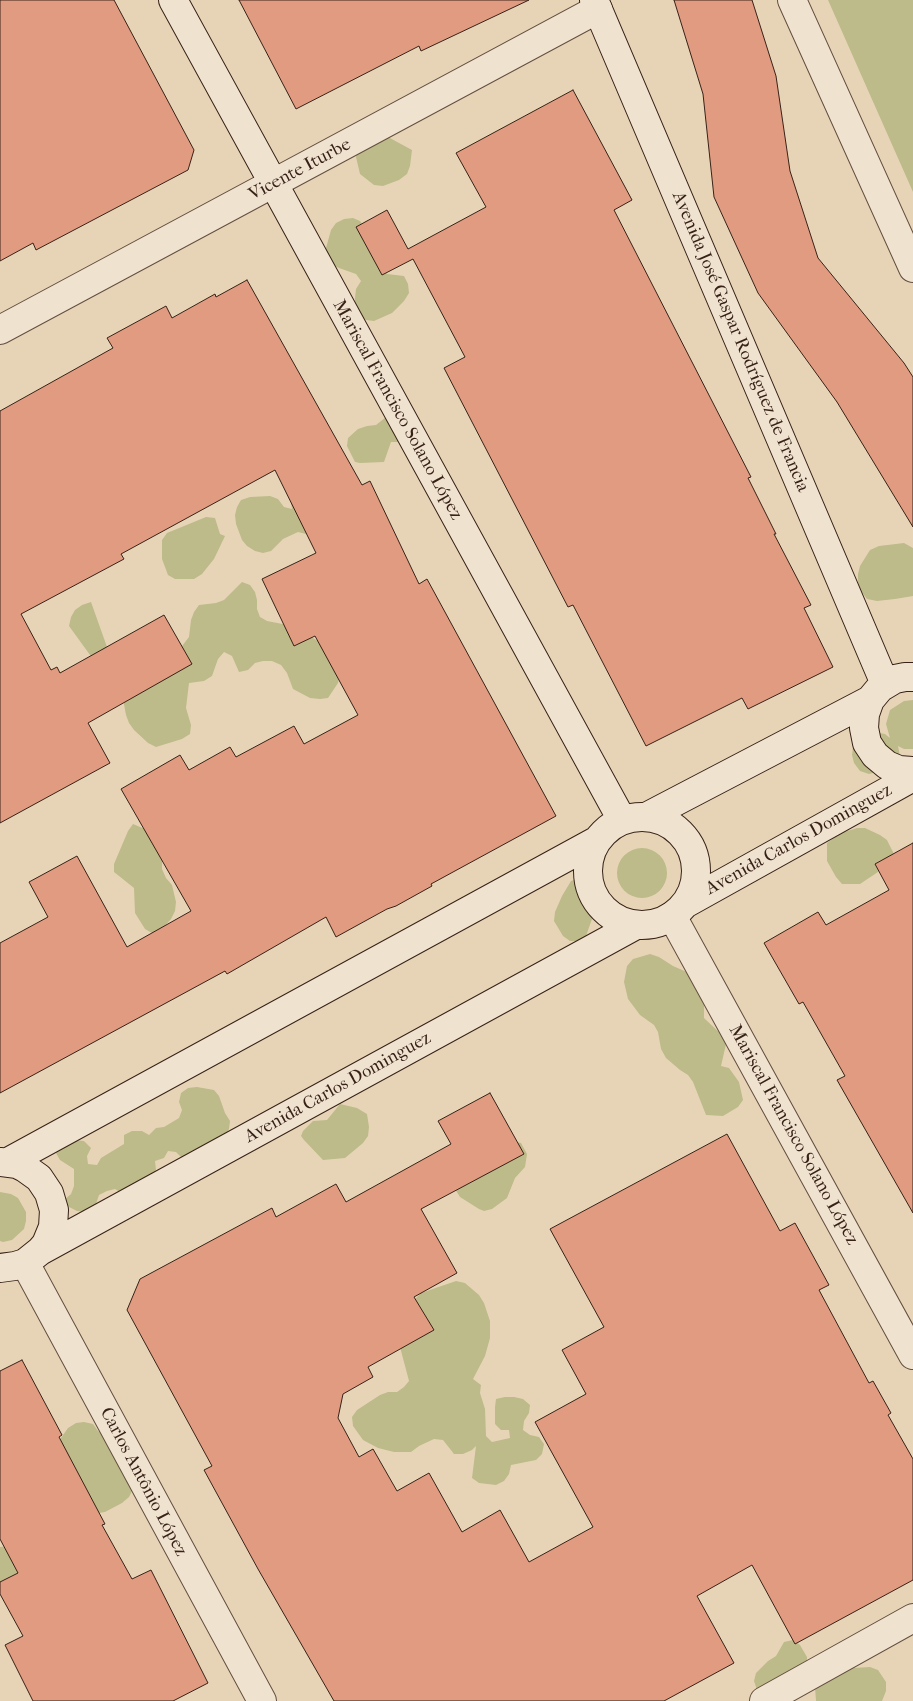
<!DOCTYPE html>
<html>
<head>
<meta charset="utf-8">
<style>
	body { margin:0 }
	canvas { display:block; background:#e7d4b7 }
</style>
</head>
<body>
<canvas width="913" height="1701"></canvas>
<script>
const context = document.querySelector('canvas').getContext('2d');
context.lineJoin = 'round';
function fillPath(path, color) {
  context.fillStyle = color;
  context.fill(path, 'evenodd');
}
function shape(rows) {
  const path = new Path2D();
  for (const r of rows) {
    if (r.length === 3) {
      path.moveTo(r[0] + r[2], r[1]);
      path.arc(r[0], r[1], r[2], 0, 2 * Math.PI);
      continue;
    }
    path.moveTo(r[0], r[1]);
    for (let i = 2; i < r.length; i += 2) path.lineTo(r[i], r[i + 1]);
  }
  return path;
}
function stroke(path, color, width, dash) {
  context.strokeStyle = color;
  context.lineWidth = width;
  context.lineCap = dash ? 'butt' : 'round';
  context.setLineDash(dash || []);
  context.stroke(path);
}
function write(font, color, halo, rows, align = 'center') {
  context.font = font + ' "IM FELL French Canon",serif';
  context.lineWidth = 4;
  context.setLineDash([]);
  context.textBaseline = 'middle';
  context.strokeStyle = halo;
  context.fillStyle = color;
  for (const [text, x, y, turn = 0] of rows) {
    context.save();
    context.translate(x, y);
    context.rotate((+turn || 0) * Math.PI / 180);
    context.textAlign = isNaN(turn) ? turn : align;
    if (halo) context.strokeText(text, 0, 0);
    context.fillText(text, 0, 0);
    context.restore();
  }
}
const green = shape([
	[828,0,913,0,913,192],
	[388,137,412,150,410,166,407,174,399,180,383,186,374,185,360,174,356,157,358,149],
	[353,218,360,221,375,243,381,267,387,274,404,276,408,284,409,293,404,301,392,313,374,321,366,320,358,315,355,307,355,298,356,289,361,281,356,274,339,268,331,264,327,256,326,248,331,230,336,223,344,219],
	[386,417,400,442,391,442,384,462,360,463,355,462,347,446,348,438,358,429,367,426,376,425],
	[270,496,278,499,284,507,292,509,290,497,314,536,298,532,283,539,271,551,263,553,255,551,247,546,242,540,236,524,235,515,237,507,241,500,250,497],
	[206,517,215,518,220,534,225,536,214,559,202,574,194,579,175,579,168,575,162,559,162,540,167,533],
	[904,543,913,548,913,596,895,599,877,601,867,599,861,591,858,583,858,574,860,566,870,550,879,546],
	[242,582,250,585,255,592,257,600,257,609,260,617,267,621,293,626,323,644,340,674,338,683,328,698,320,699,310,698,293,689,287,673,281,665,272,661,263,661,255,663,248,670,239,672,232,656,224,652,218,659,212,676,204,681,189,683,186,708,191,725,190,734,182,739,156,747,148,743,134,730,129,723,126,715,123,699,172,659,189,637,191,620,194,612,199,605,216,603,224,600],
	[91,602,112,661,96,670,90,655,69,626,71,617,75,610,82,605],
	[913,700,913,749,904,749,898,746,901,761,895,767,869,774,860,771,854,763,852,755,854,739,869,731,885,734,890,738,886,724,890,710,904,701],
	[133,824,164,837,165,853,162,861,162,869,166,878,172,885,176,902,175,911,171,919,160,931,152,933,145,929,135,913,134,888,114,872,114,864,128,831],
	[857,828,865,828,880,835,887,840,894,854,884,868,860,884,842,884,836,877,827,861,827,843,841,833],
	[642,873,25],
	[580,878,587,878,600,888,602,896,602,904,599,913,592,919,586,936,580,941,570,941,563,936,554,921,555,912,562,896,571,881],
	[650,954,659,957,673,966,689,973,704,994,704,1018,723,1036,726,1044,721,1066,729,1068,739,1082,743,1100,738,1107,723,1116,706,1115,693,1082,688,1075,680,1070,666,1058,661,1049,658,1032,654,1025,640,1015,628,999,624,982,627,966,633,959],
	[197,1087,214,1090,219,1096,225,1113,230,1121,229,1129,225,1136,182,1158,176,1152,168,1151,164,1158,155,1161,156,1170,149,1176,141,1179,131,1193,122,1193,115,1189,107,1191,99,1195,94,1210,86,1212,77,1211,69,1207,64,1200,71,1194,74,1186,74,1169,60,1160,56,1153,58,1145,65,1139,84,1141,91,1148,87,1156,88,1164,97,1165,101,1158,124,1144,124,1135,132,1131,142,1131,149,1135,156,1128,164,1127,179,1118,182,1110,179,1102,181,1093,188,1088],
	[340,1104,357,1108,367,1114,369,1127,368,1136,363,1143,345,1158,323,1160,304,1140,301,1136,303,1131,313,1121,327,1120],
	[513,1141,521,1143,527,1154,525,1167,515,1178,507,1198,492,1209,484,1211,479,1209,460,1197,455,1189],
	[0,1192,11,1194,18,1198,26,1212,26,1221,24,1229,12,1240,3,1242,0,1241],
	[456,1281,465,1283,479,1295,484,1303,490,1321,490,1338,485,1356,473,1379,481,1385,480,1393,485,1409,486,1436,492,1442,510,1438,509,1430,501,1430,495,1424,495,1407,496,1399,505,1397,514,1397,523,1399,530,1405,529,1413,524,1421,523,1430,530,1435,539,1437,544,1444,542,1454,536,1460,511,1465,509,1474,504,1481,496,1485,479,1483,472,1478,476,1446,472,1450,463,1454,454,1454,443,1440,434,1439,419,1446,411,1452,394,1452,378,1448,363,1440,353,1426,352,1417,357,1410,380,1395,388,1392,397,1392,404,1387,409,1381,400,1347,409,1305,421,1293],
	[84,1422,93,1424,98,1431,111,1441,133,1489,129,1497,122,1503,105,1512,87,1515,58,1442,68,1428,76,1423],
	[9,1546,34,1567,0,1593,0,1547],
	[793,1640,800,1645,807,1657,807,1666,757,1690,754,1681,756,1673,768,1661,776,1656,784,1642],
	[870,1667,878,1670,886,1682,886,1691,882,1701,816,1701,815,1687,836,1673,853,1668]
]);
const building = shape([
	[0,0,114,0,194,150,188,170,36,250,33,243,0,261,0,0],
	[239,0,529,0,421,51,419,46,296,109,239,0],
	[674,0,752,0,776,76,790,171,818,258,904,363,913,377,913,527,837,402,758,293,714,197,703,94,674,0],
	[573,90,632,200,614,210,751,477,748,478,776,534,774,534,811,605,804,608,833,667,748,709,742,698,646,746,573,605,568,607,444,368,465,357,413,259,382,275,356,227,387,210,408,249,486,207,456,153,573,90],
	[247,280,362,485,370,481,419,584,427,579,556,816,431,884,432,886,396,906,387,909,336,937,326,917,227,974,225,971,0,1093,0,943,48,917,29,882,77,856,127,947,191,911,121,789,180,755,189,770,230,747,236,757,294,726,304,744,358,715,315,636,294,646,262,579,316,553,275,470,121,554,124,559,21,614,51,670,57,667,60,673,164,615,192,664,88,723,110,763,0,823,0,411,113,348,107,338,166,306,172,318,215,294,216,297,247,280],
	[913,843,913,1213,837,1080,845,1076,803,1002,799,1004,764,943,818,912,826,925,889,890,875,864,913,843],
	[490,1093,524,1154,421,1209,457,1273,414,1297,434,1330,368,1367,373,1377,343,1394,338,1418,359,1457,373,1449,397,1491,429,1473,462,1532,500,1510,529,1562,593,1527,535,1422,586,1394,562,1350,604,1327,550,1229,727,1134,780,1231,795,1223,829,1285,819,1290,869,1383,873,1381,891,1413,888,1415,913,1459,913,1580,795,1644,752,1565,697,1596,734,1663,664,1701,334,1701,258,1569,204,1470,212,1466,127,1310,140,1279,272,1208,276,1217,336,1184,346,1202,451,1144,438,1121,490,1093],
	[22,1360,62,1435,59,1437,105,1524,102,1525,132,1579,151,1570,208,1683,173,1701,33,1701,5,1645,23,1636,0,1594,0,1582,18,1573,0,1539,0,1371,22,1360]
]);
const street = shape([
	[792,0,913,268],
	[0,330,598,9],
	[672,916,913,1355],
	[25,1263,262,1701],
	[764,1701,913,1618]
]);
const secondary = shape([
	[173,0,622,820],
	[594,0,885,684],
	[913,677,905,677,895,679,880,688,870,700,865,714,864,728,867,743,875,755,887,765,899,770,913,771],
	[648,816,870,700],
	[642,871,54],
	[685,904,913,777],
	[0,1162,17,1164,25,1168,39,1178,49,1193,54,1210,53,1227,46,1244,40,1251,25,1263,15,1266,0,1268],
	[8,1162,596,841],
	[40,1251,636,925]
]);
const streetNames = [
	["Vicente Iturbe",300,170,-28],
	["Avenida José Gaspar Rodríguez de Francia",740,342,67],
	["Mariscal Francisco Solano López",397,410,61],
	["Avenida Carlos Dominguez",799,840,-29],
	["Avenida Carlos Dominguez",338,1088,-29],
	["Mariscal Francisco Solano López",793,1135,61],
	["Carlos Antônio López",143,1482,62]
];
fillPath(green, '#bdbb89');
fillPath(building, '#e09b81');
stroke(building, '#382217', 1);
stroke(street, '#644e3f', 30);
stroke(secondary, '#382217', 30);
stroke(street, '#efe3d0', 28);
stroke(secondary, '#efe3d0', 28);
write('18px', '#382217', '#efe3d0', streetNames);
</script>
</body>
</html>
